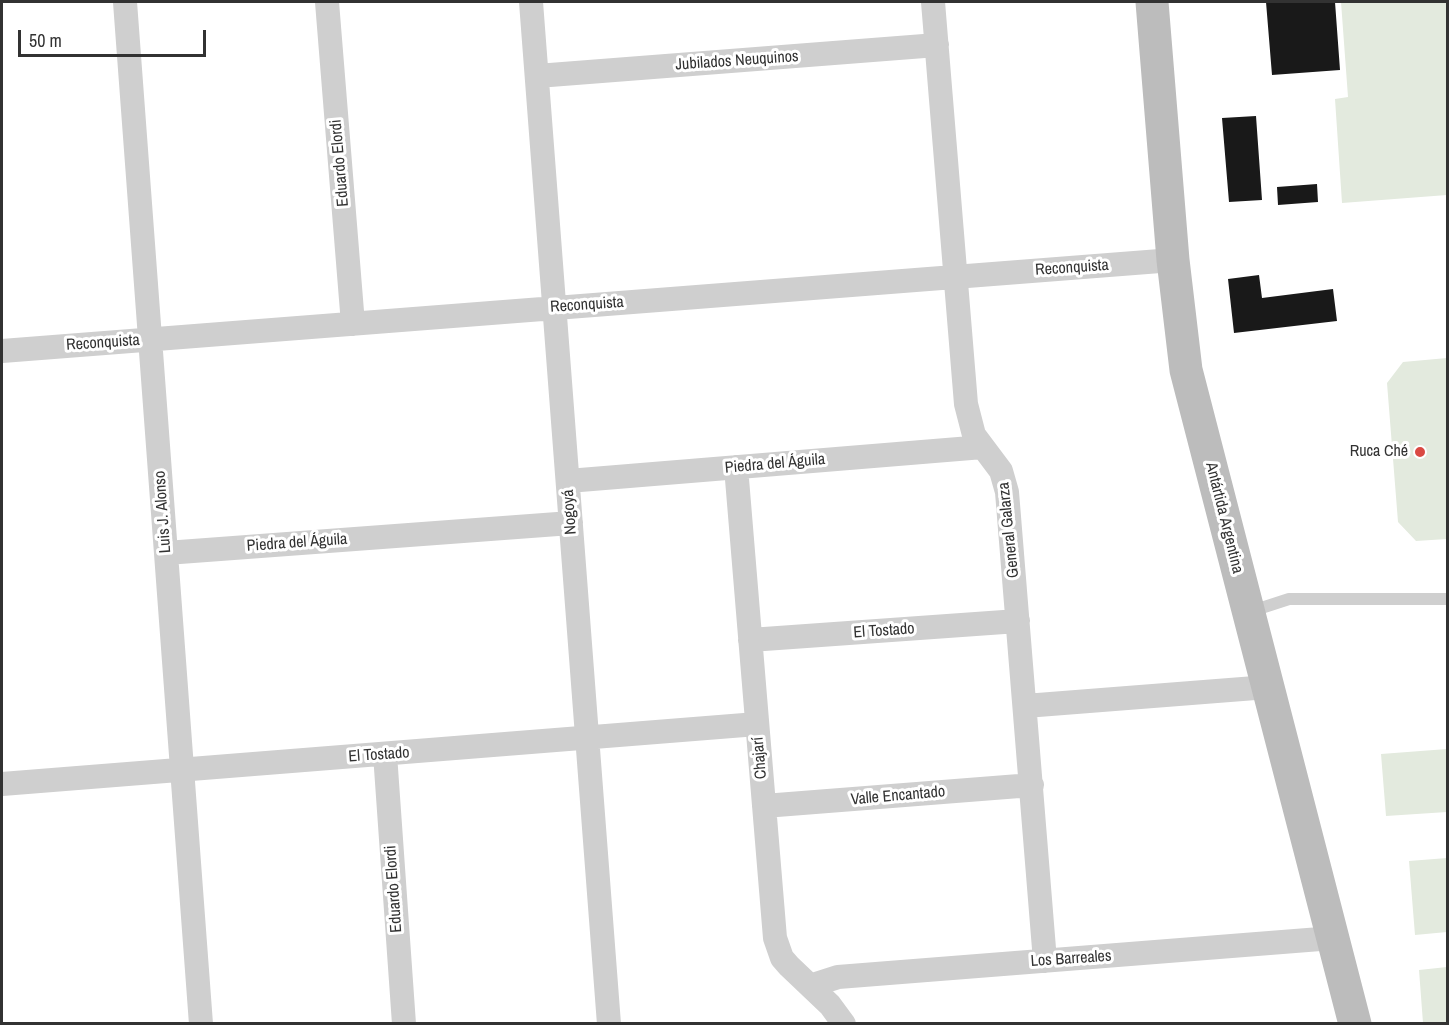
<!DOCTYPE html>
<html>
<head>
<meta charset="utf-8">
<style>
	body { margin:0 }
	#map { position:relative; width:1449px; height:1025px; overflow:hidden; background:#fff; font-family:"Archivo Narrow",sans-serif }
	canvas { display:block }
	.frame { position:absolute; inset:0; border:3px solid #323232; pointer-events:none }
	.scale { position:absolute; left:18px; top:30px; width:188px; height:27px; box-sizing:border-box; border:3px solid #323232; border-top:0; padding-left:8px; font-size:18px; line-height:21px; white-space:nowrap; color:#323232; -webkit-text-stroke:4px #fff; paint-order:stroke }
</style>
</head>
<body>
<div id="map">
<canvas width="1449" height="1025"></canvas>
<div class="frame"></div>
<div class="scale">50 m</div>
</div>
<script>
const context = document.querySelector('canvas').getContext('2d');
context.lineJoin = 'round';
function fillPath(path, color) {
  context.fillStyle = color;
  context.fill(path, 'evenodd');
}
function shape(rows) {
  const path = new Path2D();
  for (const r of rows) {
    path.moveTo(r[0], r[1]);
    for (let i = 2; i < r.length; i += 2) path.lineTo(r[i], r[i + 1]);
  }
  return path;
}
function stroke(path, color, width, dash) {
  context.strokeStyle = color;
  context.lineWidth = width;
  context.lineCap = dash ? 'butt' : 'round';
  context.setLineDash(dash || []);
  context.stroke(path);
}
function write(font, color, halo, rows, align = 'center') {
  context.font = font + ' "Archivo Narrow",sans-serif';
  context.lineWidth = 6;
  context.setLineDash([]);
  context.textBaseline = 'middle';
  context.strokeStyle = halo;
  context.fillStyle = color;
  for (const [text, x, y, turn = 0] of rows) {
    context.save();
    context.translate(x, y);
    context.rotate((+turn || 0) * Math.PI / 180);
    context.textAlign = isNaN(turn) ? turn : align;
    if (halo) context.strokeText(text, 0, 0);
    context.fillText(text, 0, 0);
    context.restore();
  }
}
const green = shape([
	[1341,2,1447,2,1447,195,1342,203,1335,99,1348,97],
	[1447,358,1447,539,1416,541,1398,522,1387,383,1403,362],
	[1447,749,1447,812,1386,816,1381,754],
	[1447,858,1447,932,1415,935,1409,861],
	[1447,967,1447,1023,1423,1023,1419,970]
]);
const building = shape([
	[1266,2,1335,2,1340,70,1272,75],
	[1256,116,1262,200,1229,202,1222,118],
	[1317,184,1318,202,1278,205,1277,187],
	[1259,275,1262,298,1333,289,1337,321,1234,333,1228,279]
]);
const service = shape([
	[1249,612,1289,599,1448,599]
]);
const minor = shape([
	[125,2,201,1024],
	[327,2,353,324],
	[531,2,609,1024],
	[933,2,966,404,974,435,1001,471,1007,492,1045,961],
	[537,76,937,45],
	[2,351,1173,260],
	[736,467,775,938,782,958,789,966,830,1005,844,1024],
	[568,481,983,447],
	[166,553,571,523],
	[750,640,1018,621],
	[1025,706,1268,687],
	[385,754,404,1024],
	[2,784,757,724],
	[764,806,1032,785],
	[810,986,838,977,1333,938]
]);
const secondary = shape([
	[1152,2,1173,260,1186,370,1355,1024]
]);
const markers = [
	[1420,452,6,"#da4943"]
];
const streetNames = [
	["Jubilados Neuquinos",737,61,-4],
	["Eduardo Elordi",340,163,-95],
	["Reconquista",1072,268,-4],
	["Reconquista",587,305,-4],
	["Reconquista",103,343,-4],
	["Piedra del Águila",775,464,-5],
	["Luis J. Alonso",163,512,-94],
	["Nogoyá",570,512,-94],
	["Antártida Argentina",1224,518,76],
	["General Galarza",1009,530,-96],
	["Piedra del Águila",297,543,-4],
	["El Tostado",884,631,-4],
	["El Tostado",379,755,-4],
	["Chajarí",760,758,-95],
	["Valle Encantado",898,796,-5],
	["Eduardo Elordi",394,889,-94],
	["Los Barreales",1071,959,-4]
];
const poiNames = [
	["Ruca Ché",1408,452]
];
fillPath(green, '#e3eade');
fillPath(building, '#191919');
stroke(service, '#cfcfcf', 12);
stroke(minor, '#cfcfcf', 24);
stroke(secondary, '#bcbcbc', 33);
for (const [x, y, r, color] of markers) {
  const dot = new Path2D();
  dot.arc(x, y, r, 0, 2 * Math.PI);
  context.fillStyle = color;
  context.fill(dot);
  stroke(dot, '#fff', 2);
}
write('16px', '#323232', '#fff', streetNames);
write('16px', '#323232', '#fff', poiNames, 'right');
</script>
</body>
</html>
